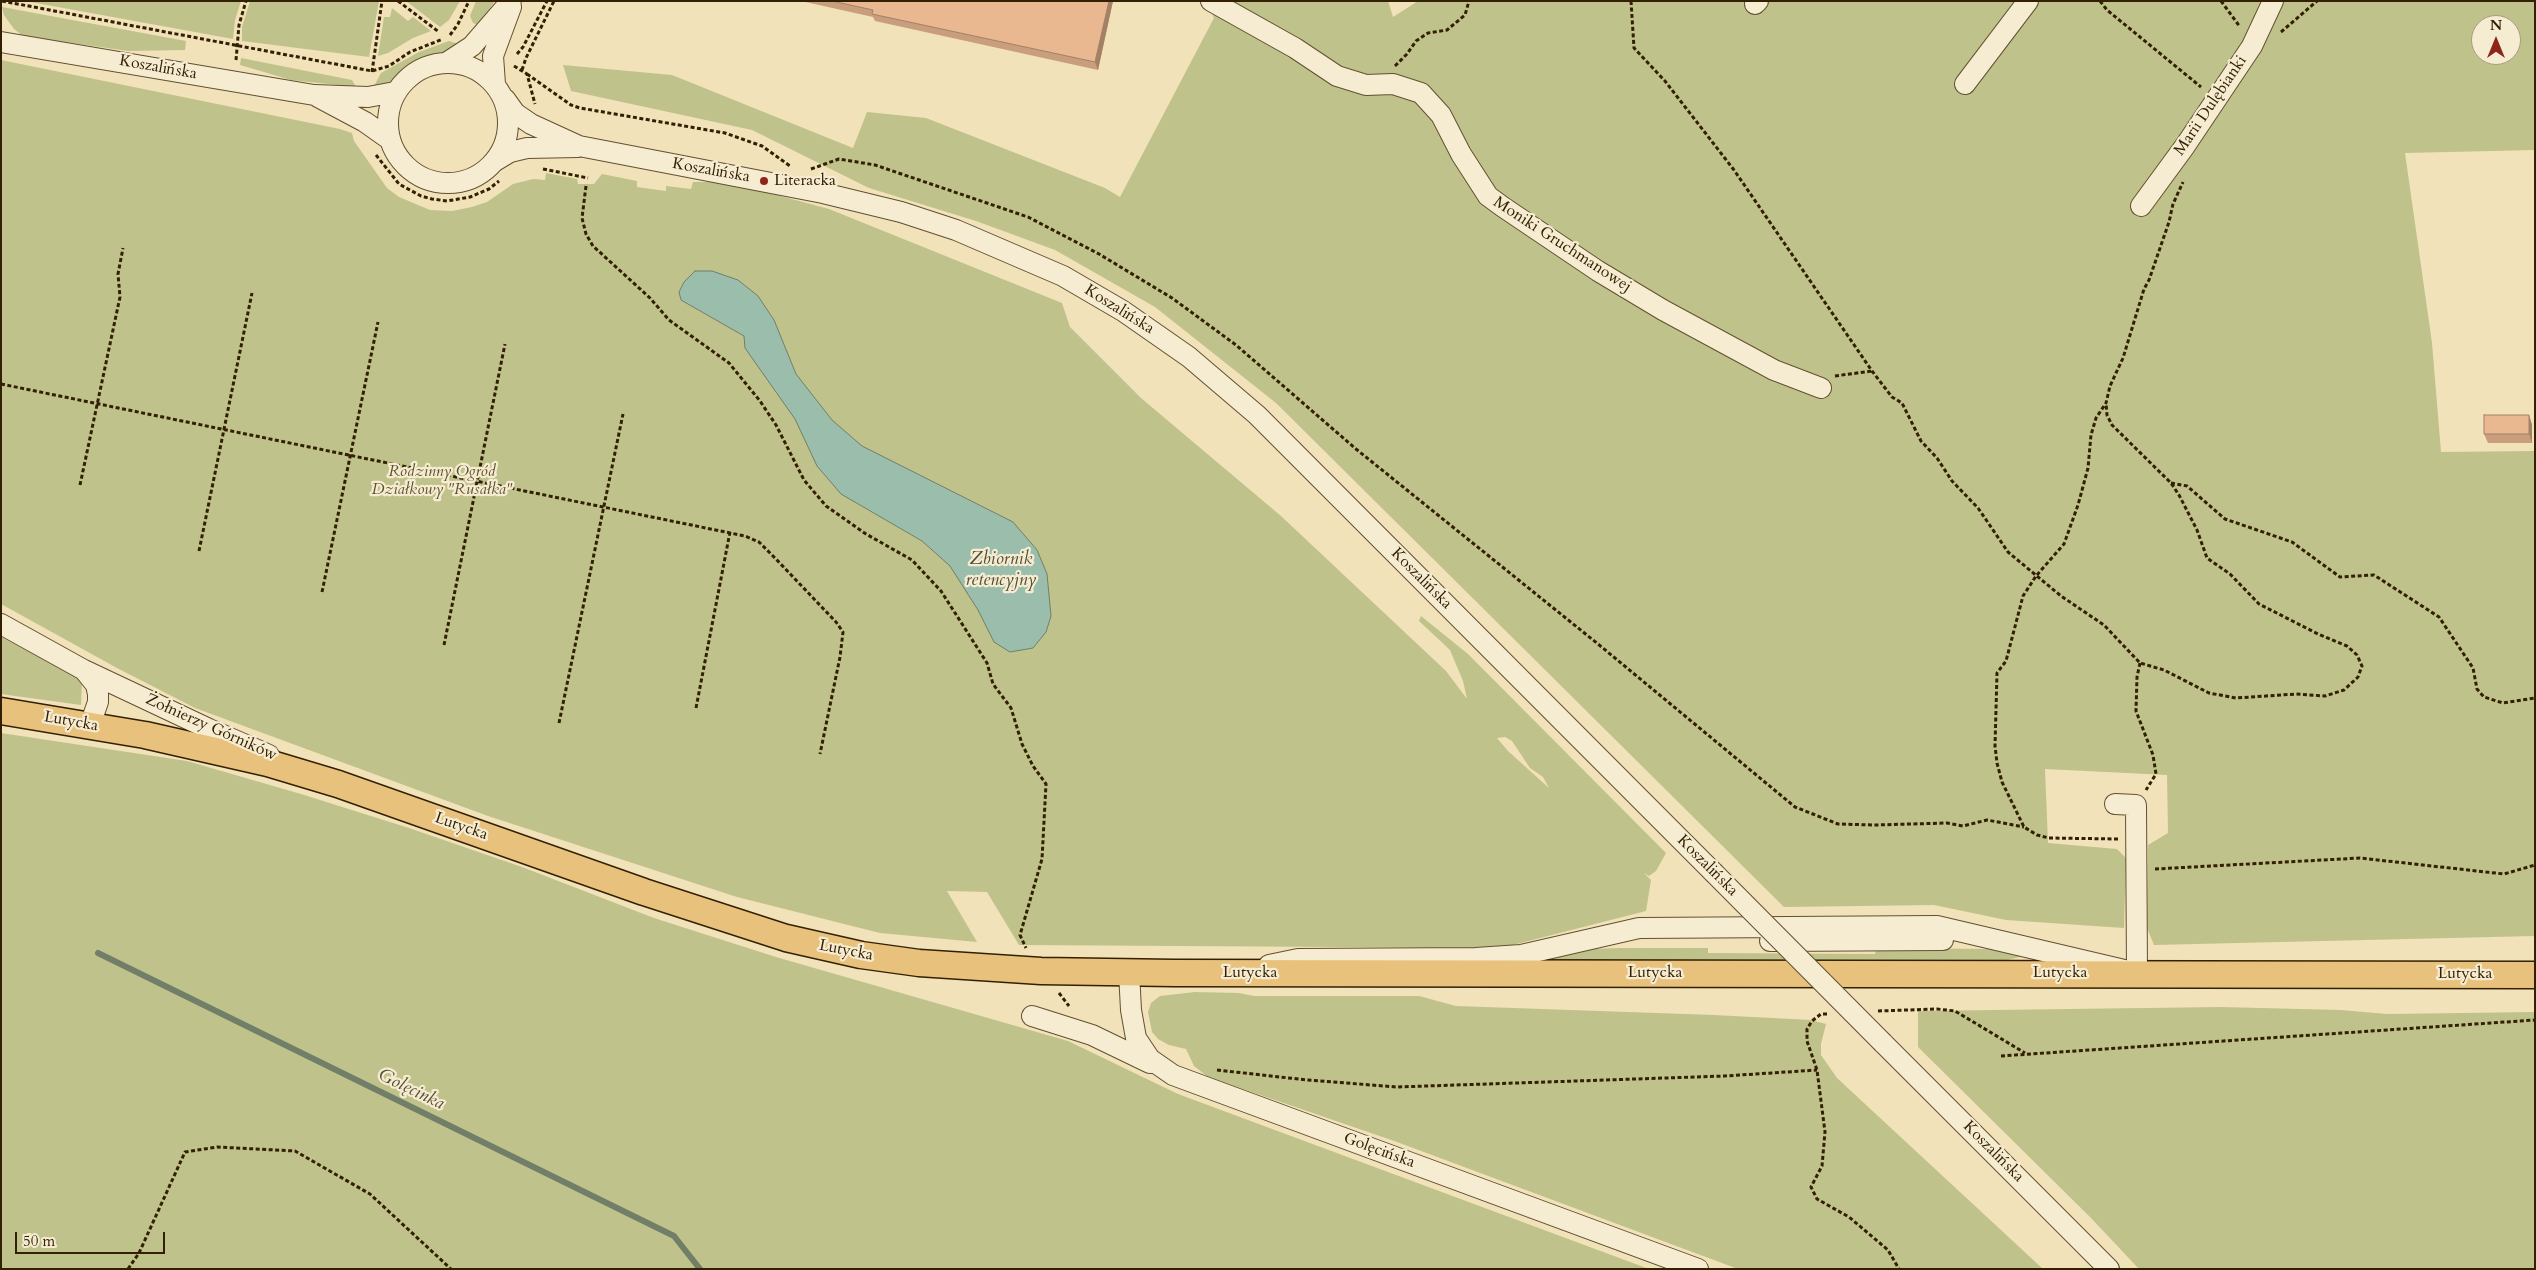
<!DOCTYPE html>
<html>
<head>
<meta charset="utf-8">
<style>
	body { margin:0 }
	#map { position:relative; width:2536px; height:1270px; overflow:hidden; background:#f1e2b9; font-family:Cardo,serif }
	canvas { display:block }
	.frame { position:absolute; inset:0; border:2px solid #332003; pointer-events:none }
	.north { position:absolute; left:2471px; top:15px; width:50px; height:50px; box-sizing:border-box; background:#f6ecd2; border:1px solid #a89a7f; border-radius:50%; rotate:0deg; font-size:14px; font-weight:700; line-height:20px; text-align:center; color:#332003 }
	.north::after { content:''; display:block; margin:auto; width:18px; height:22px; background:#8f2418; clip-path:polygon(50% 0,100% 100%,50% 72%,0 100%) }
	.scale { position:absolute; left:15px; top:1232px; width:150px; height:22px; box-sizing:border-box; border:2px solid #332003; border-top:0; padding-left:6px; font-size:15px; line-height:18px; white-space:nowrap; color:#332003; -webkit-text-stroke:4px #f6ecd2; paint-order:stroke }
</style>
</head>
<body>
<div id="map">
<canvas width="2536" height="1270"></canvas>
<div class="frame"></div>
<div class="north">N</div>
<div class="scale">50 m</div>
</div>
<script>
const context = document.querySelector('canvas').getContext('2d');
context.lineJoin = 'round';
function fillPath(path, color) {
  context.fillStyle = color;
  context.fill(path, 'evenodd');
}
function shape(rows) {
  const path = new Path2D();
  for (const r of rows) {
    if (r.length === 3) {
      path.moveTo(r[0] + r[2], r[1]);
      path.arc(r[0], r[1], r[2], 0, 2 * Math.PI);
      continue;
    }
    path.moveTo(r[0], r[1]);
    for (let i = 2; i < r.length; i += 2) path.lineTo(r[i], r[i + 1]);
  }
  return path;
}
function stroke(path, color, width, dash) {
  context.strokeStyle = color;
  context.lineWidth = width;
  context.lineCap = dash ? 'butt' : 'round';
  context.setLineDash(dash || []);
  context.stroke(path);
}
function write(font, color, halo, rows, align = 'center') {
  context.font = font + ' Cardo,serif';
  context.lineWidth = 4.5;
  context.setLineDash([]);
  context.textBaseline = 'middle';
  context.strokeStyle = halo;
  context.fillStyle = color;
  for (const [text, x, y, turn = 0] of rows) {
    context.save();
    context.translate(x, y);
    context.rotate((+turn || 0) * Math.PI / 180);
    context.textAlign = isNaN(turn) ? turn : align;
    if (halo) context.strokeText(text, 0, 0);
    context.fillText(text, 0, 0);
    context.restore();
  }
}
const green = shape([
	[25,1,241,1,235,20,233,39],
	[250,1,379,1,369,57,242,41,242,27],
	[406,1,460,1,449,20,440,27],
	[476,1,495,1,478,25,473,23,470,16],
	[1207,1,1388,1,1393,17,1418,1,2535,1,2535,150,2405,153,2432,343,2441,452,2535,451,2535,936,2154,945,2147,928,2148,845,2168,833,2167,775,2045,769,2048,843,2117,849,2126,858,2124,928,2006,920,1934,905,1784,907,1276,403,1155,307,1055,250,976,221,869,188,752,130,571,91,563,65,672,75,853,148,867,112,926,118,1105,188,1120,197,1214,18],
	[2481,25,2511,25,2511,55,2481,55],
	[2,7,186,41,185,50,128,51,23,36,14,29,4,15],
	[392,8,408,21,413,17,431,31,413,38,388,53,378,56,384,17,390,17],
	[449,41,462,45,444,55,418,62,389,83,373,88,381,73,419,52],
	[241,58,352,80,356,87,291,80,240,65],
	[1,60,340,129,352,133,354,141,387,188,399,197,430,210,452,211,472,207,487,202,513,184,533,179,545,180,546,173,577,179,578,184,594,184,602,174,637,181,637,187,666,191,666,186,691,189,693,182,728,182,829,209,1062,303,1070,327,1141,398,1281,516,1446,671,1467,699,1463,681,1450,650,1419,621,1421,616,1468,654,1666,853,1656,871,1649,876,1644,873,1651,880,1646,911,1501,948,1019,945,987,892,947,891,977,942,880,933,737,897,488,816,195,708,117,668,1,604],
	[1505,737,1512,741,1530,768,1543,777,1549,788,1508,751,1497,738],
	[1,637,82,680,81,705,1,694],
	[1,733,187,761,301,794,409,828,522,867,654,918,776,957,1068,1041,1178,1094,1649,1269,1,1269],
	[1620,948,1708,948,1708,953,1875,954,1876,948,1992,949,2024,956,1999,962,1552,960,1552,958,1590,949],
	[1195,992,1239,993,1254,996,1419,996,1456,1006,1714,1015,1811,1020,1826,1024,1821,1044,1821,1055,1837,1078,2043,1269,1738,1269,1397,1142,1208,1077,1194,1066,1186,1049,1169,1045,1158,1039,1152,1032,1148,1012,1151,1003,1160,996],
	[2221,1007,2341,1010,2387,1014,2535,1012,2535,1269,2139,1269,2091,1218,1918,1047,1918,1011]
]);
const water = shape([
	[695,271,712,271,738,280,758,296,774,320,796,374,832,420,862,446,1013,522,1037,550,1047,574,1051,616,1046,632,1033,648,1010,652,994,642,978,610,950,566,922,541,841,494,817,466,795,419,745,348,744,336,681,300,679,292,684,282,695,271]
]);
const stream = shape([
	[98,953,674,1236,700,1269]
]);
const path = shape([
	[2,1,372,71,389,66,410,52,443,39],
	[398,1,439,32],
	[1631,1,1634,48,1665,81,1734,170,1872,371,1892,397,1902,403,1921,441,1937,458,1952,481,1978,508,2008,552,2061,596,2104,625,2140,663,2164,670,2209,693,2236,698,2296,694,2325,696,2344,690,2358,677,2362,666,2357,655,2347,646,2318,634,2259,604,2230,574,2207,558,2197,530,2179,495,2171,483,2112,425,2107,415,2106,403],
	[2100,1,2107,10,2201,87],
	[2221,1,2240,27],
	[2281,32,2317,1],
	[450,35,458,24,469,1],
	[517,54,523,47,547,1],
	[236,60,239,25,246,1],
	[514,66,527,74,535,104],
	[1395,66,1407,54,1416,41,1428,33,1447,30,1465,15,1469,1],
	[522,70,526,58,554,1],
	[372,72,382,1],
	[527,74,571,105,580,108,725,133,762,146,790,166],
	[376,155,399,184,421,196,432,199,447,201,470,197,489,189,499,181],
	[543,169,588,178],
	[811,169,839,159,875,165,1028,217,1099,254,1172,298,1236,345,1356,449,1598,644,1795,807,1838,824,1874,825,1947,823,1963,826,1987,820,2024,827],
	[586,186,582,218,586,234,593,246,650,298,669,320,729,363,760,401,776,425,804,480,826,506,866,534,912,560,941,591,987,663,993,684,1011,708,1022,744,1033,766,1046,784,1042,859,1020,935,1026,948],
	[1835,376,1872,371],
	[1,384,745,536,759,542,775,558,836,622,843,632,840,657,820,754],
	[2171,483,2187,486,2225,519,2292,542,2340,577,2374,575,2439,617,2473,668,2477,689,2484,697,2503,703,2535,698],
	[80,485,120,297,118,274,123,248],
	[199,551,252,293],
	[322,592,378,322],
	[444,645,505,344],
	[2140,663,2137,677,2136,711,2153,755,2156,774,2146,790],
	[696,708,730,532],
	[559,723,623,414],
	[2118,839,2049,838,2037,835,2024,827,2002,782,1997,763,1995,746,1997,673,2006,661,2023,596,2036,576,2064,544,2078,505,2088,468,2091,435,2096,418,2106,403,2110,386,2123,358,2144,289,2149,280,2169,222,2173,204,2183,182],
	[2155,869,2360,858,2504,874,2535,865],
	[1059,993,1069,1006],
	[1878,1011,1937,1009,1955,1011,2025,1053],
	[1827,1014,1821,1014,1812,1021,1807,1029,1807,1041,1817,1070,1825,1132,1822,1166,1811,1187,1817,1199,1849,1217,1888,1250,1899,1269],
	[2001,1056,2535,1020],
	[1217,1070,1307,1080,1397,1087,1725,1076,1817,1070],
	[128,1269,139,1253,185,1152,217,1147,295,1151,370,1194,451,1269]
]);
const minor = shape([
	[1211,1,1295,48,1337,76,1366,85,1393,84,1421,93,1441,115,1461,154,1488,196,1503,207,1598,271,1663,310,1774,370,1821,388],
	[1755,4,1758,1],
	[1,42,314,95,368,97,395,92],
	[446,63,472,46,511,1],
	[448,123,60],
	[495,84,493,56,511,7],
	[1965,84,2028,1],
	[318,97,365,122,389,139],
	[505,99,515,113,531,124,579,146,823,193,901,212,956,230,1063,276,1123,311,1189,357,1257,415,1713,872],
	[495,161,510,152,527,148,578,147],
	[2141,206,2185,146,2252,46,2273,1],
	[1,624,84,670,209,729,269,755],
	[84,670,96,685,98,694,98,702,90,725],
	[1770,941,1943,940],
	[1269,965,1298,959,1476,958,1521,955,1639,928,1937,926,2137,973,2136,805,2115,804],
	[1129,972,1131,1010,1136,1038,1150,1059,1173,1075,1698,1269],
	[1032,1016,1092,1035,1150,1063],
	[1883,1043,2109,1269]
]);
const major = shape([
	[1,711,145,735,268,763,338,784,644,892,786,938,861,955,919,963,1041,971,1174,973,2535,975]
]);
const minorBridge = shape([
	[1713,872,1883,1043]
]);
const wall = shape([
	[801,1,1113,1,1098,70,875,21,873,17],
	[2529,415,2532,425,2532,443,2488,443,2484,434]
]);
const shadedWall = shape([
	[1109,1,1113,1,1098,70,1095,62],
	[2529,415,2532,425,2532,443,2529,434]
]);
const building = shape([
	[832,1,1109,1,1095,62,872,14,873,10,832,1],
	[2484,415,2529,415,2529,434,2484,434,2484,415]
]);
const markers = [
	[764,181,5,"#8f2418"]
];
const streetNames = [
	["Koszalińska",158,68,10],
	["Marii Dulębianki",2211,106,-56],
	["Koszalińska",711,171,10],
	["Moniki Gruchmanowej",1562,245,33],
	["Koszalińska",1119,310,32],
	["Koszalińska",1421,579,45],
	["Lutycka",71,722,10],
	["Żołnierzy Górników",211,728,24],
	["Lutycka",461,827,19],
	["Koszalińska",1707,866,45],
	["Lutycka",846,951,11],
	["Lutycka",1250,973],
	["Lutycka",1655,973],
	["Lutycka",2060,973],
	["Lutycka",2465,974],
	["Golęcińska",1379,1151,20],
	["Koszalińska",1993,1152,45]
];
const poiNames = [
	["Literacka",774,181]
];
const parkNames = [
	["Rodzinny Ogród",442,472],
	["Działkowy \"Rusałka\"",442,490]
];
const waterNames = [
	["Zbiornik",1001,560],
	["retencyjny",1001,581],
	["Golęcinka",411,1090,26]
];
fillPath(green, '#c0c28b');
fillPath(water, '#9bbeac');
stroke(water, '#717f68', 1);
stroke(stream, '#717f68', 6);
stroke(minor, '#625030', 22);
stroke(major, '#332003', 29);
stroke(path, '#332003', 3, [4, 2.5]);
stroke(minor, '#f6ecd2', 20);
stroke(major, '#e8c17c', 26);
stroke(minorBridge, '#625030', 22, []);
stroke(minorBridge, '#f6ecd2', 20);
fillPath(wall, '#c89e7d');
fillPath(shadedWall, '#a38166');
fillPath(building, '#e9b891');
stroke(building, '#a38166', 1);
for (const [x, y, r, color] of markers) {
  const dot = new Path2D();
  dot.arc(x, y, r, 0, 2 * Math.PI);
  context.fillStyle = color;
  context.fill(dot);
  stroke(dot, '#f6ecd2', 2);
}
write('16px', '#332003', '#f6ecd2', streetNames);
write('16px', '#332003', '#f6ecd2', poiNames, 'left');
write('italic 16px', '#5d512c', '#f6ecd2', parkNames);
write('italic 18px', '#524f36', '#f6ecd2', waterNames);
</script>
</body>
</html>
